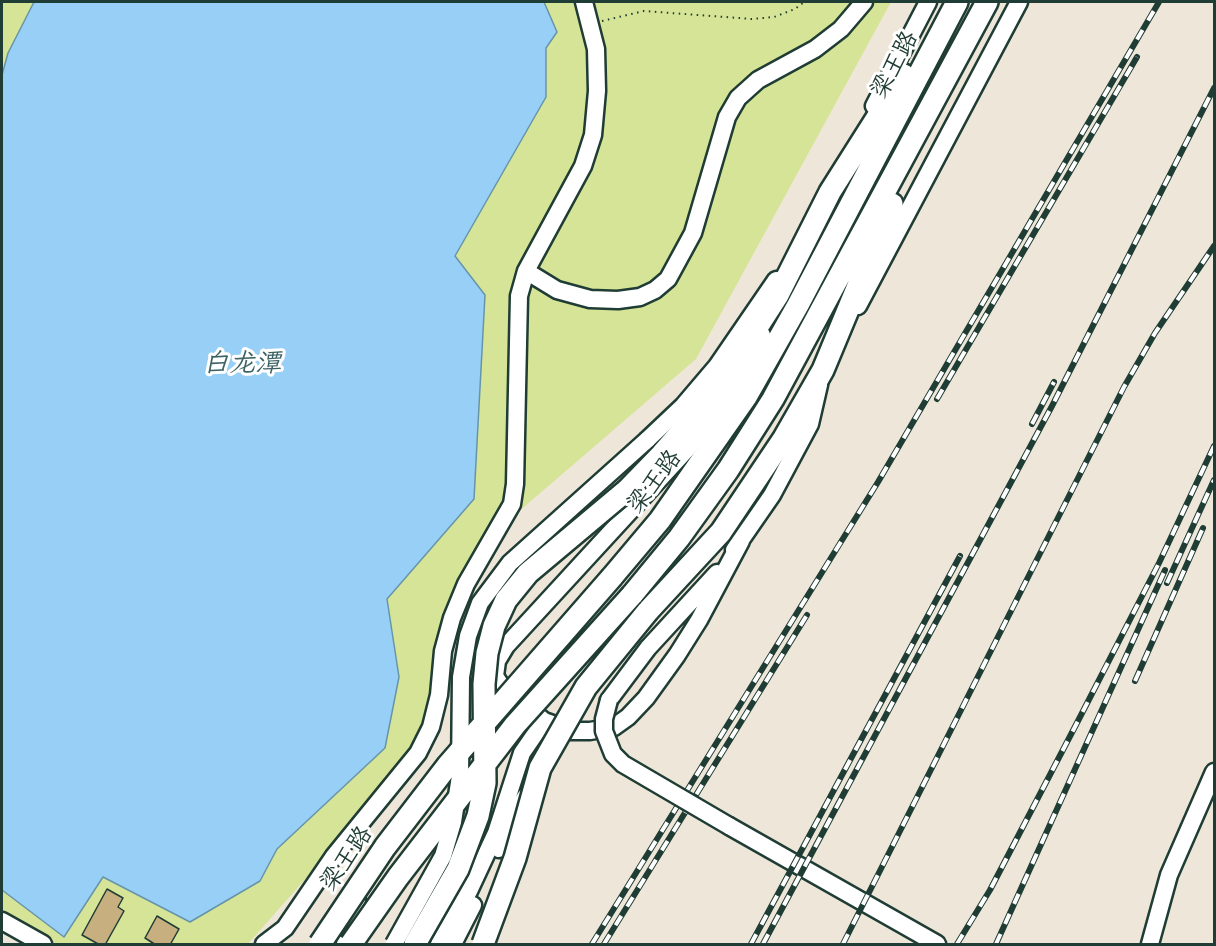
<!DOCTYPE html>
<html>
<head>
<meta charset="utf-8">
<style>
	body { margin:0 }
	#map { position:relative; width:1216px; height:946px; overflow:hidden; background:#eee7d9; font-family:Caveat,sans-serif }
	canvas { display:block }
	.frame { position:absolute; inset:0; border:3px solid #1f3d34; pointer-events:none }
</style>
</head>
<body>
<div id="map">
<canvas width="1216" height="946"></canvas>
<div class="frame"></div>
</div>
<script>
const context = document.querySelector('canvas').getContext('2d');
context.lineJoin = 'round';
function fillPath(path, color) {
  context.fillStyle = color;
  context.fill(path, 'evenodd');
}
function shape(rows) {
  const path = new Path2D();
  for (const r of rows) {
    path.moveTo(r[0], r[1]);
    for (let i = 2; i < r.length; i += 2) path.lineTo(r[i], r[i + 1]);
  }
  return path;
}
function stroke(path, color, width, dash) {
  context.strokeStyle = color;
  context.lineWidth = width;
  context.lineCap = dash ? 'butt' : 'round';
  context.setLineDash(dash || []);
  context.stroke(path);
}
function write(font, color, halo, rows, align = 'center') {
  context.font = font + ' Caveat,"LXGW WenKai TC",sans-serif';
  context.lineWidth = 6;
  context.setLineDash([]);
  context.textBaseline = 'middle';
  context.strokeStyle = halo;
  context.fillStyle = color;
  for (const [text, x, y, turn = 0] of rows) {
    context.save();
    context.translate(x, y);
    context.rotate((+turn || 0) * Math.PI / 180);
    context.textAlign = isNaN(turn) ? turn : align;
    if (halo) context.strokeText(text, 0, 0);
    context.fillText(text, 0, 0);
    context.restore();
  }
}
const green = shape([
	[2,2,891,2,696,359,474,550,418,751,248,944,57,944,2,915]
]);
const water = shape([
	[34,2,544,2,557,32,546,48,546,97,455,256,485,295,474,499,387,599,399,677,385,748,277,849,260,881,190,922,103,877,64,937,2,890,2,75,8,53,34,2]
]);
const building = shape([
	[107,889,123,898,118,907,124,911,105,945,100,945,82,935,107,889],
	[157,916,179,929,170,945,156,945,145,938,157,916]
]);
const path = shape([
	[602,21,644,11,752,19,774,17,795,9,804,2]
]);
const minor = shape([
	[874,106,928,2],
	[526,271,557,290,590,299,618,300,640,297,655,290,668,279,693,233,727,117,738,98,758,80,815,49,841,29,864,2],
	[858,306,1019,2],
	[647,440,683,406,717,366,776,280],
	[741,541,699,620,677,655,646,698,628,717,614,727,590,731,572,731,544,721,502,687,495,676,497,661,506,646,689,447,724,399,762,335],
	[734,550,772,495,810,424,819,385],
	[609,700,648,648,717,573],
	[465,722,467,704,485,676],
	[729,826,937,944],
	[499,849,525,797],
	[2,921,43,944],
	[264,944,285,928,334,856,418,753,431,727,439,695,443,651,452,618,466,584,512,504,515,484,519,296,526,271,583,166,593,135,597,91,596,49,584,2],
	[345,944,348,924,357,900],
	[439,944,469,891,496,833,522,753,544,721],
	[453,944,473,905],
	[1150,944,1169,875,1214,772]
]);
const major = shape([
	[661,455,691,421,749,340,778,295,830,192,904,75],
	[612,577,660,520,746,397,798,305,957,2],
	[632,595,679,538,728,470,773,399,987,2],
	[648,611,721,532,784,438,823,370,892,204]
]);
const rail = shape([
	[937,399,1137,57],
	[1032,424,1054,382],
	[1167,583,1214,480],
	[1135,681,1203,528],
	[592,944,878,482,1159,2],
	[604,944,807,615],
	[751,944,960,556],
	[763,944,1052,406,1214,88],
	[843,944,1124,387,1155,333,1214,246],
	[957,944,990,890,1079,719,1159,563,1214,446],
	[996,944,1165,570]
]);
const minorBridge = shape([
	[609,700,604,719,604,731,613,754,623,764,729,826],
	[394,944,443,856,453,822,460,776,461,677,468,636,480,603,510,563,647,440]
]);
const majorBridge = shape([
	[320,944,385,847,448,765,612,577],
	[351,944,398,877,515,725,632,595],
	[415,944,458,869,478,816,485,783,484,684,487,653,494,626,506,600,528,573,627,490,661,455],
	[483,944,515,858,540,768,586,687,648,611]
]);
const streetNames = [
	["梁王路",895,65,-62],
	["梁王路",655,482,-53],
	["梁王路",347,859,-56]
];
const waterNames = [
	["白龙潭",242,364]
];
fillPath(green, '#d6e497');
fillPath(water, '#97cff6');
stroke(water, '#6795a8', 1.5);
fillPath(building, '#c8af7f');
stroke(building, '#1f3d34', 1.5);
stroke(minor, '#1f3d34', 21);
stroke(major, '#1f3d34', 26);
stroke(path, '#1f3d34', 2, [1.5, 4.5]);
stroke(minor, '#fff', 16);
stroke(major, '#fff', 21);
stroke(rail, '#1f3d34', 6);
stroke(rail, '#fff', 4, [11]);
stroke(minorBridge, '#1f3d34', 21, []);
stroke(majorBridge, '#1f3d34', 26, []);
stroke(minorBridge, '#fff', 16);
stroke(majorBridge, '#fff', 21);
write('24px', '#1f3d34', '#fff', streetNames);
write('italic 26px', '#3d6264', '#fff', waterNames);
</script>
</body>
</html>
